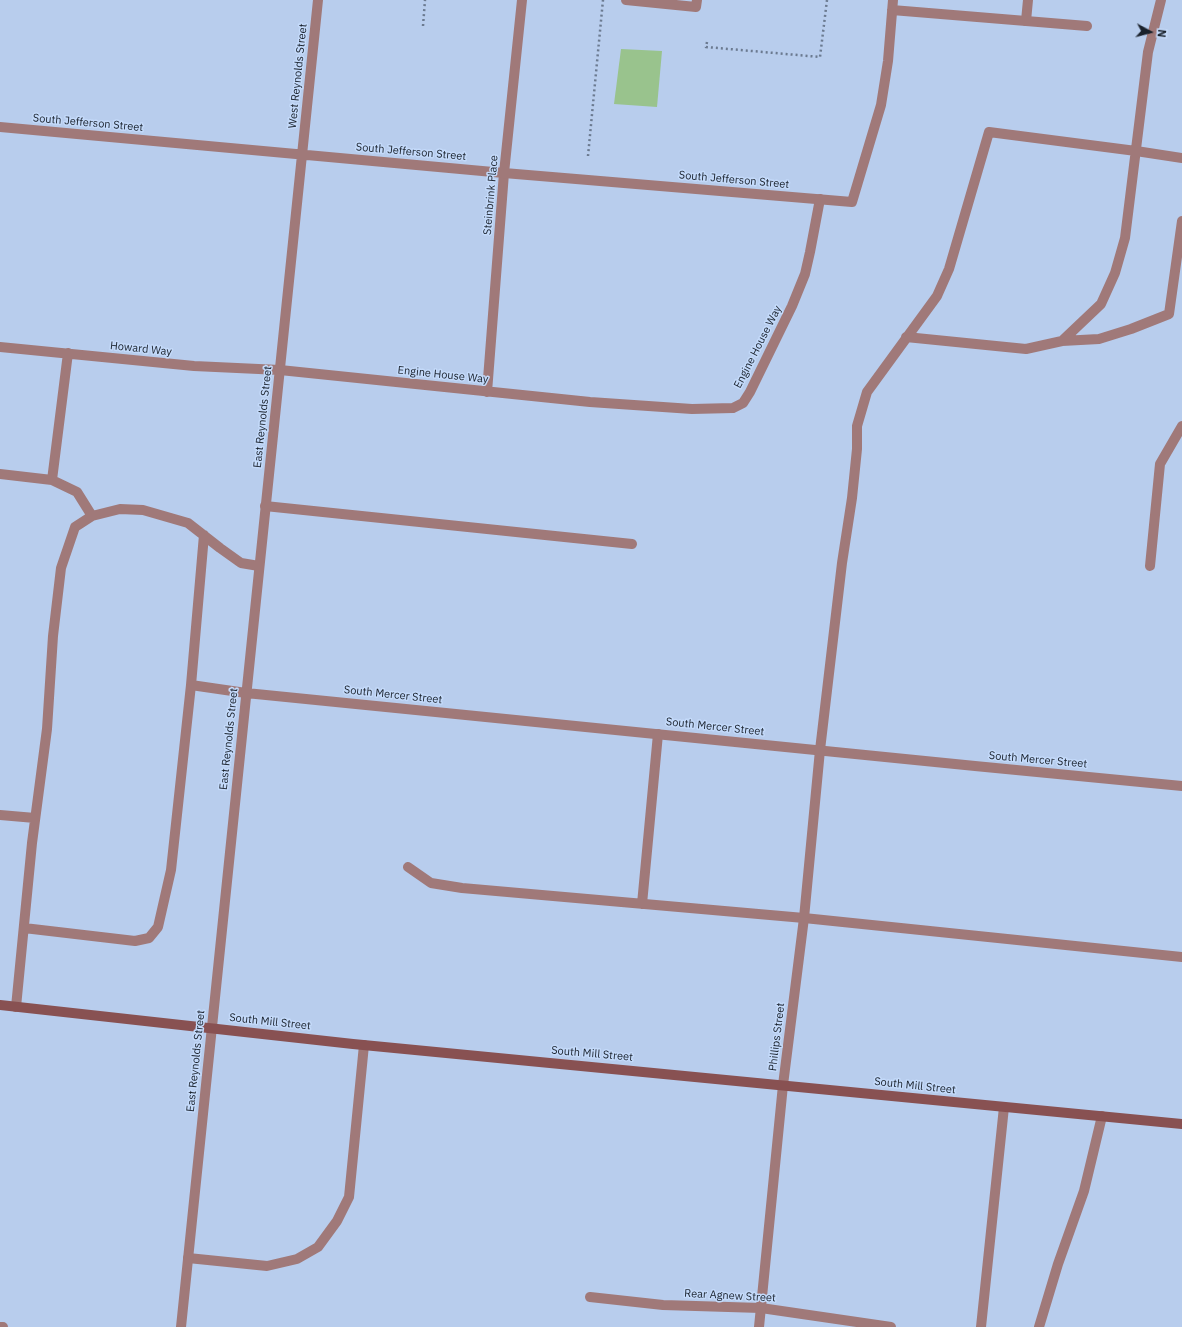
<!DOCTYPE html>
<html>
<head>
<meta charset="utf-8">
<style>
	body { margin:0 }
	#map { position:relative; width:1182px; height:1327px; overflow:hidden; background:#b8cded; font-family:"IBM Plex Sans",sans-serif }
	canvas { display:block }
	.north { position:absolute; left:1130px; top:12px; width:40px; height:40px; -webkit-text-stroke:3px #c4dafa; paint-order:stroke; rotate:97deg; font-size:11px; font-weight:700; line-height:16px; text-align:center; color:#19212c }
	.north::after { content:''; display:block; margin:auto; width:14px; height:18px; background:#19212c; clip-path:polygon(50% 0,100% 100%,50% 72%,0 100%) }
</style>
</head>
<body>
<div id="map">
<canvas width="1182" height="1327"></canvas>
<div class="north">N</div>
</div>
<script>
const context = document.querySelector('canvas').getContext('2d');
context.lineJoin = 'round';
function fillPath(path, color) {
  context.fillStyle = color;
  context.fill(path, 'evenodd');
}
function shape(rows) {
  const path = new Path2D();
  for (const r of rows) {
    path.moveTo(r[0], r[1]);
    for (let i = 2; i < r.length; i += 2) path.lineTo(r[i], r[i + 1]);
  }
  return path;
}
function stroke(path, color, width, dash) {
  context.strokeStyle = color;
  context.lineWidth = width;
  context.lineCap = dash ? 'butt' : 'round';
  context.setLineDash(dash || []);
  context.stroke(path);
}
function write(font, color, halo, rows, align = 'center') {
  context.font = font + ' "IBM Plex Sans",sans-serif';
  context.lineWidth = 3;
  context.setLineDash([]);
  context.textBaseline = 'middle';
  context.strokeStyle = halo;
  context.fillStyle = color;
  for (const [text, x, y, turn = 0] of rows) {
    context.save();
    context.translate(x, y);
    context.rotate((+turn || 0) * Math.PI / 180);
    context.textAlign = isNaN(turn) ? turn : align;
    if (halo) context.strokeText(text, 0, 0);
    context.fillText(text, 0, 0);
    context.restore();
  }
}
const green = shape([
	[621,49,662,51,657,107,614,104]
]);
const path = shape([
	[423,26,425,0],
	[707,42,706,47,820,57,827,0],
	[588,156,603,0]
]);
const lane = shape([
	[1026,21,1028,0],
	[906,337,1026,349,1062,341,1101,304,1115,273,1125,238,1148,52,1161,0],
	[1062,341,1099,339,1131,329,1169,314,1182,221],
	[0,347,194,366,280,370,590,402,692,409,733,408,743,403,750,392,792,306,805,274,810,252,820,199],
	[487,392,504,173],
	[0,474,52,480,77,492,92,516],
	[52,480,68,353],
	[265,506,632,544],
	[204,535,191,685,246,693],
	[1150,566,1160,464,1182,426],
	[820,750,842,563,852,498,857,449,857,426,867,392,937,296,949,269,989,132,1136,151,1182,158],
	[0,815,35,818],
	[408,867,431,883,462,888,804,918,1182,957],
	[642,904,658,734],
	[24,928,135,941,149,938,158,927,171,870,191,685],
	[16,1007,32,843,47,729,53,636,61,568,75,527,92,516,120,509,143,510,188,523,220,548,241,563,259,566],
	[188,1258,267,1266,297,1259,318,1247,337,1221,349,1197,364,1045],
	[590,1297,663,1305,761,1308,891,1327],
	[0,1327,3,1327],
	[981,1327,1004,1107],
	[1039,1327,1058,1264,1084,1191,1102,1116]
]);
const street = shape([
	[626,0,696,7,697,0],
	[892,10,1087,26],
	[0,127,504,173,852,202,881,105,888,61,893,0],
	[504,173,522,0],
	[246,693,975,766,1182,786],
	[181,1327,318,0],
	[759,1327,783,1085,804,918,820,750]
]);
const secondary = shape([
	[0,1005,353,1044,1182,1124]
]);
const streetNames = [
	["West Reynolds Street",298,76,-84],
	["South Jefferson Street",88,123,5],
	["South Jefferson Street",411,152,5],
	["South Jefferson Street",734,180,5],
	["Steinbrink Place",491,195,-85],
	["Engine House Way",758,347,-63],
	["Howard Way",141,349,6],
	["Engine House Way",443,375,6],
	["East Reynolds Street",263,417,-84],
	["South Mercer Street",393,695,6],
	["South Mercer Street",715,727,6],
	["East Reynolds Street",229,739,-84],
	["South Mercer Street",1038,760,5],
	["South Mill Street",270,1022,6],
	["Phillips Street",777,1037,-83],
	["South Mill Street",592,1054,5],
	["East Reynolds Street",196,1061,-84],
	["South Mill Street",915,1086,6],
	["Rear Agnew Street",730,1296,3]
];
fillPath(green, '#99c38d');
stroke(path, '#6b7a90', 2.5, [2, 3]);
stroke(lane, '#a07979', 10);
stroke(street, '#a07979', 10);
stroke(secondary, '#885152', 10);
write('11px', '#19212c', '#c4dafa', streetNames);
</script>
</body>
</html>
